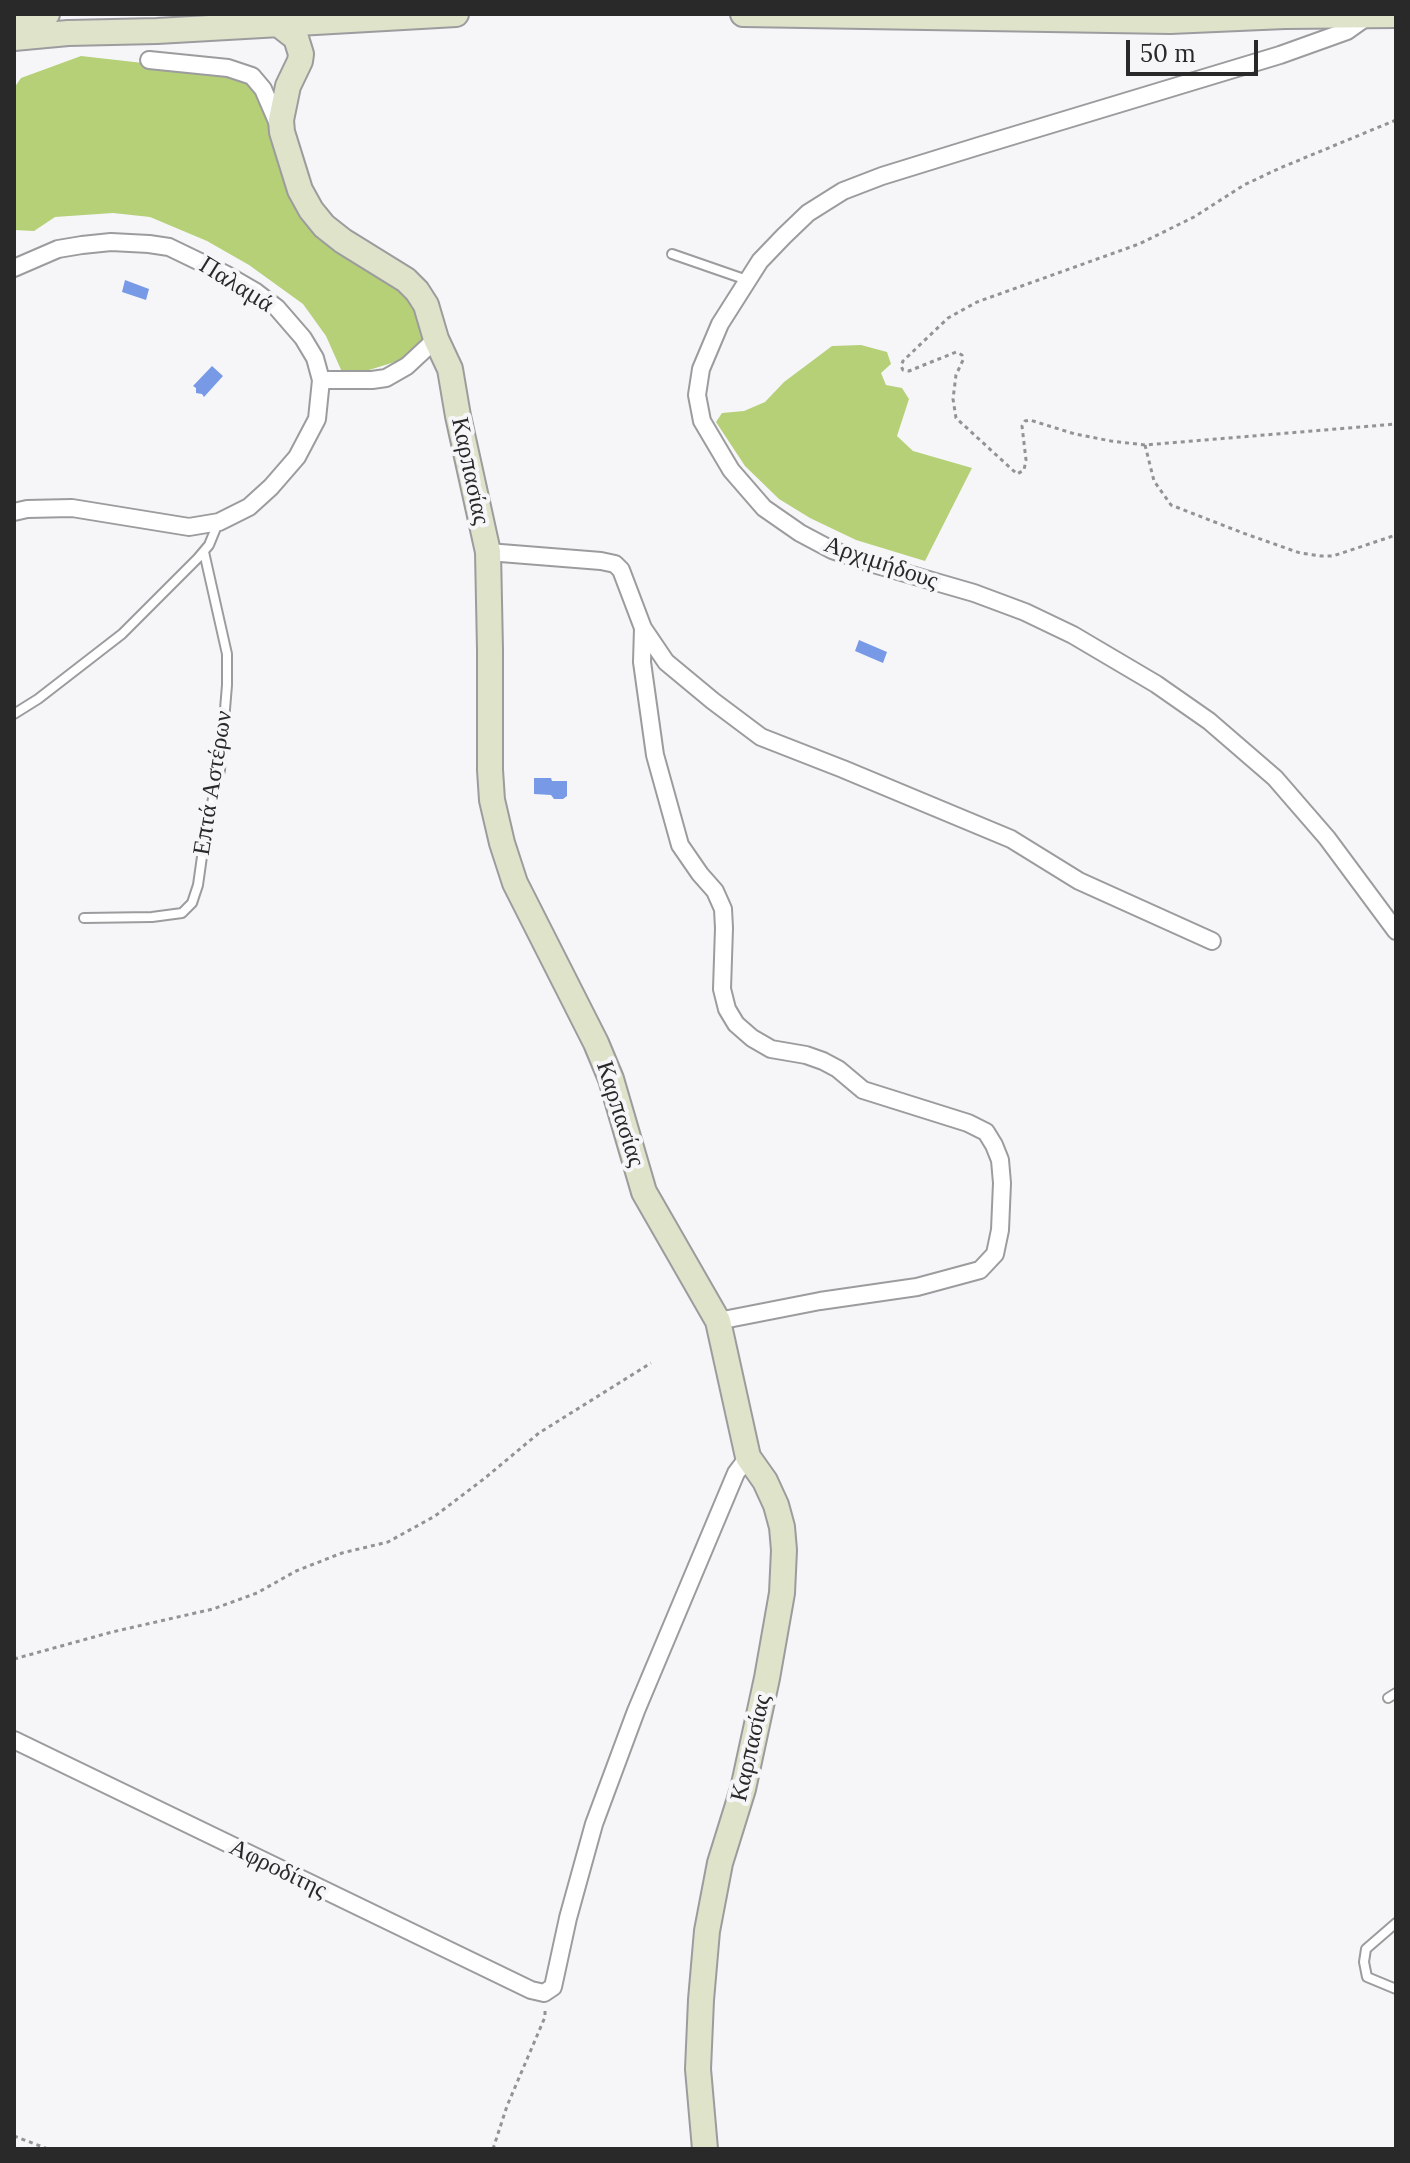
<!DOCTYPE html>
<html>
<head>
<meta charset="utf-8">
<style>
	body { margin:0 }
	#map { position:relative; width:1410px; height:2163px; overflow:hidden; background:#f6f6f9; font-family:Lora,serif }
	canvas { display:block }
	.frame { position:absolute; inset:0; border:16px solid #29292a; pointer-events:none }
	.scale { position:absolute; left:1126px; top:40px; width:132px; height:36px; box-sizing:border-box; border:4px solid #29292a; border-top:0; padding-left:10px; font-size:24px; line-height:28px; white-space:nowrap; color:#29292a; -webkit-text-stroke:6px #f6f6f9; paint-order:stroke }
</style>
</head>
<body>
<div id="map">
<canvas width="1410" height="2163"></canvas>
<div class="frame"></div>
<div class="scale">50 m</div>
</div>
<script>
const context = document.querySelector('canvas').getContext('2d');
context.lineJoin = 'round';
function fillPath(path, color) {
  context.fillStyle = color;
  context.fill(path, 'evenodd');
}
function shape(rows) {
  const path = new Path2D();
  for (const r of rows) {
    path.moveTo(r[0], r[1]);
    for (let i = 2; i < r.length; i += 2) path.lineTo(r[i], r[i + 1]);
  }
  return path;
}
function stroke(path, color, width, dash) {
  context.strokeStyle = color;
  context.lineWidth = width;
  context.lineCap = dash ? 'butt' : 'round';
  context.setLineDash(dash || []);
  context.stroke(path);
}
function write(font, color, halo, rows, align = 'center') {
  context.font = font + ' Lora,serif';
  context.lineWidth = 8;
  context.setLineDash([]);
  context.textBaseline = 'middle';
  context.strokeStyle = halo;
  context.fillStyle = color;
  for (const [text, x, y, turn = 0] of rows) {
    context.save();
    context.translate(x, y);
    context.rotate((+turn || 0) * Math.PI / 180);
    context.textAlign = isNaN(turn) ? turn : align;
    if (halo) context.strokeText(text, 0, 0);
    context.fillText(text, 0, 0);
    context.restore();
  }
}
const green = shape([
	[81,56,205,70,243,78,256,86,296,197,414,297,427,338,398,361,353,375,342,372,326,336,303,304,249,265,207,241,150,217,113,213,55,217,34,231,14,230,14,88,21,78],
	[861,345,887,352,891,364,881,373,886,385,902,388,909,399,897,436,913,451,972,468,925,561,856,540,810,518,779,499,745,466,716,422,722,413,744,411,765,402,784,382,832,346]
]);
const water = shape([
	[125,280,149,289,146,300,122,292],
	[212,366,223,376,204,397,202,394,196,393,196,388,193,386],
	[859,640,887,652,883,663,855,651],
	[534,778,551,778,552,781,567,781,567,796,563,799,554,799,551,795,534,794]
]);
const path = shape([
	[1396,120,1280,168,1244,185,1194,217,1139,244,977,302,948,318,903,361,901,366,903,370,909,371,956,352,962,355,963,360,956,375,953,399,956,418,1017,474,1024,470,1026,460,1022,426,1025,421,1030,420,1075,434,1111,441,1145,445,1396,424],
	[1145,445,1154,481,1171,505,1243,533,1300,553,1321,556,1333,556,1396,535],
	[14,1659,112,1632,213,1609,257,1593,296,1571,342,1553,388,1542,435,1516,485,1478,539,1433,651,1363],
	[14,2136,48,2149],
	[493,2149,507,2106,545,2017,545,2011]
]);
const lane = shape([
	[672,254,747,280],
	[14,714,38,699,122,634,198,558,209,545,218,523],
	[84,918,152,917,182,913,192,903,198,885,206,828,220,770,227,685,227,654,204,552],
	[1388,1698,1396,1693],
	[1396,1923,1366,1949,1364,1962,1367,1977,1396,1989]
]);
const street = shape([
	[1371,14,1347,31,1280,55,979,146,882,176,843,191,808,213,784,236,760,261,720,324,701,369,697,395,702,421,731,470,764,508,800,533,832,550,870,563,974,593,1025,612,1073,635,1156,684,1209,721,1275,778,1327,838,1396,931],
	[149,60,228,68,252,76,263,89,279,126],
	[14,268,58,249,82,245,111,242,149,244,169,247,225,274,256,292,277,308,303,338,315,358,321,380,317,419,297,457,271,487,249,507,219,522,189,527,72,508,27,509,14,512],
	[321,380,372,380,386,378,407,366,436,339],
	[488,552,601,561,615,564,621,570,643,628,642,662,655,755,680,845,700,874,715,891,723,909,724,928,722,989,727,1009,736,1024,752,1038,771,1049,806,1055,823,1061,838,1069,863,1090,968,1123,986,1132,994,1145,1000,1160,1002,1183,1000,1230,995,1254,980,1270,917,1287,820,1301,718,1321],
	[643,628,666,662,713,701,761,737,843,769,1011,839,1079,881,1212,941],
	[14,1740,531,1990,544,1993,553,1987,568,1918,594,1824,636,1711,736,1473,748,1457]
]);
const secondary = shape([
	[743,14,1170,21,1285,16,1396,15],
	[14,16,47,14],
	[278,24,296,38,301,54,300,61,288,86,281,120,282,132,300,190,311,210,324,226,343,241,406,280,417,291,426,305,436,339,450,369,458,416,488,552,490,650,490,770,492,800,502,843,515,883,596,1043,611,1079,644,1192,718,1321,748,1457,765,1481,776,1505,782,1527,784,1550,782,1593,767,1678,743,1789,720,1863,707,1931,701,2000,698,2069,705,2149],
	[14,38,68,33,157,31,456,14]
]);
const streetNames = [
	["Παλαμά",236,285,32],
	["Καρπασίας",470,471,78],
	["Αρχιμήδους",881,563,19],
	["Επτά Αστέρων",213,783,-81],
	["Καρπασίας",620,1114,72],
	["Καρπασίας",751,1748,-77],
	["Αφροδίτης",278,1869,26]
];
fillPath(green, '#b5d077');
fillPath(water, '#7799e6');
stroke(lane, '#9c9c9f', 12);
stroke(street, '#9c9c9f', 20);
stroke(secondary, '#9c9c9f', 28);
stroke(path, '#939395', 3, [4, 4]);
stroke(lane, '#fff', 8);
stroke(street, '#fff', 16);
stroke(secondary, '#dee3c9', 24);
write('24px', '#29292a', '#f6f6f9', streetNames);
</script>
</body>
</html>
